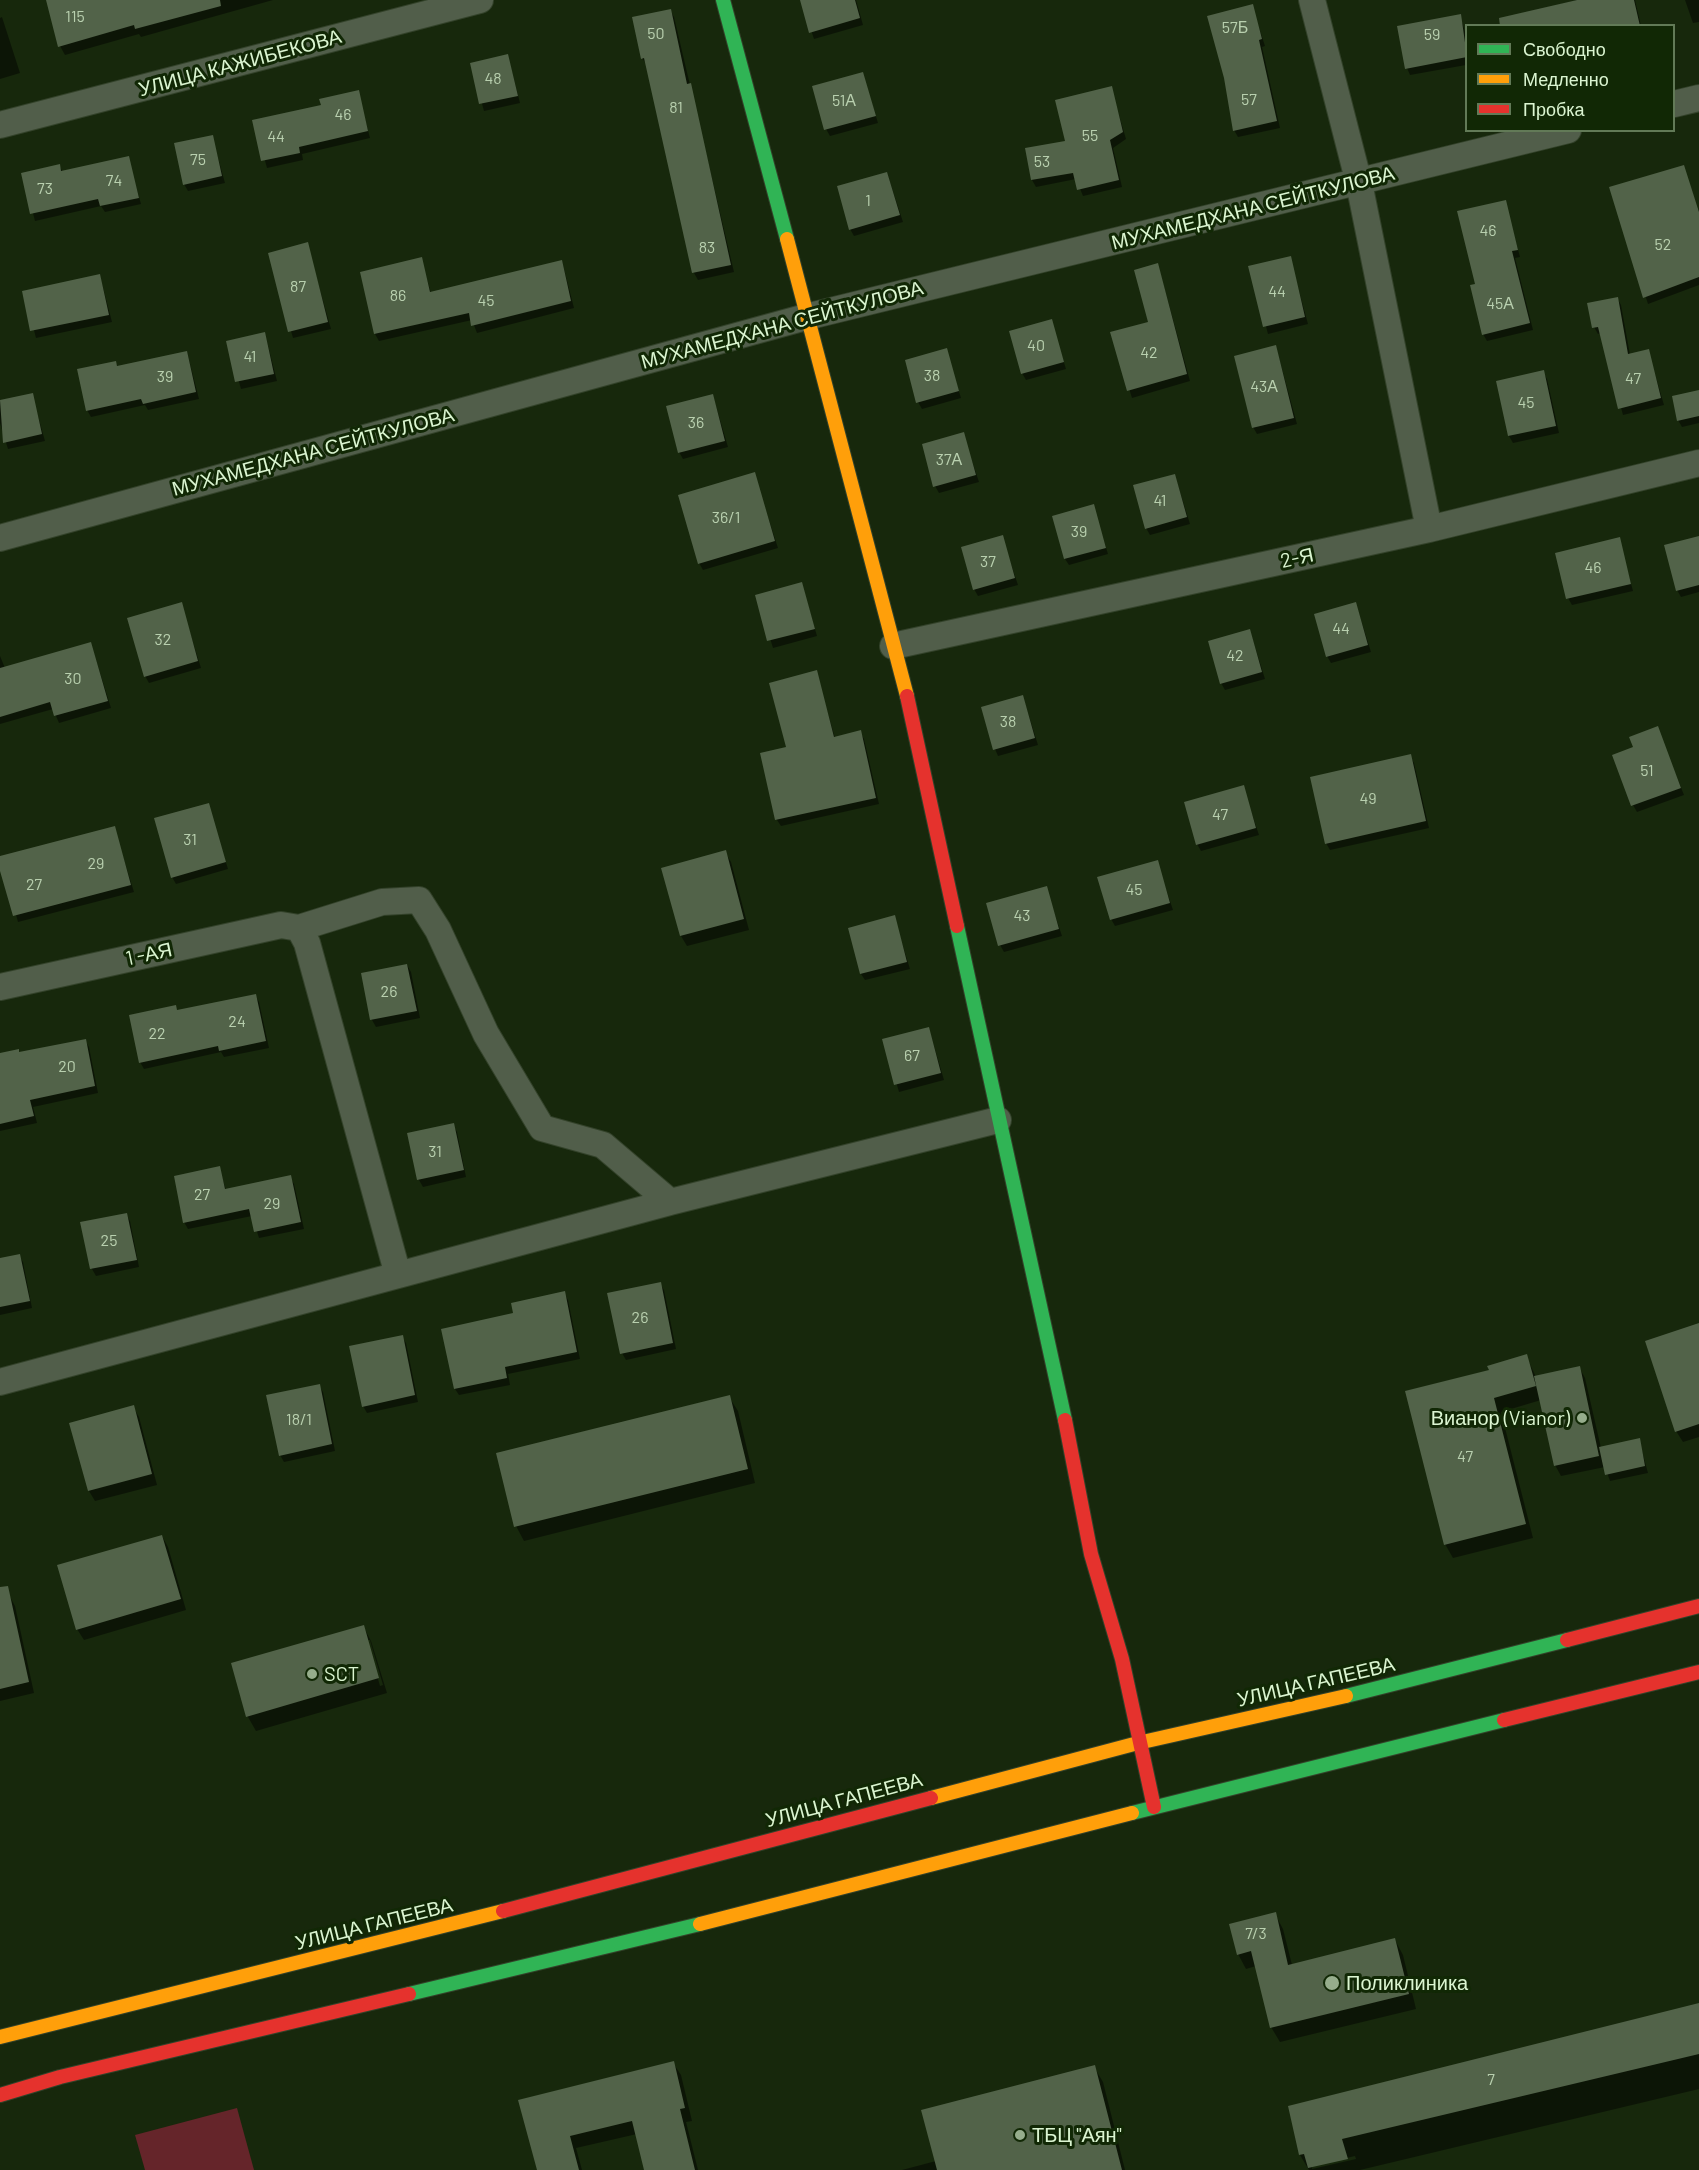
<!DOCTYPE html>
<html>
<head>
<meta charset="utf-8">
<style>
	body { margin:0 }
	#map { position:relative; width:1699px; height:2170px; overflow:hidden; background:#17280c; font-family:Barlow,sans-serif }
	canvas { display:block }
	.legend { position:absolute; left:1465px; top:24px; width:210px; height:108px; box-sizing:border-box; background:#112805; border:2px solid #627a57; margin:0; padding:8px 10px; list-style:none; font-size:18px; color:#dbf5d1 }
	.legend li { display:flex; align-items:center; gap:12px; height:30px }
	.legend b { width:30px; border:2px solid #627a57 }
</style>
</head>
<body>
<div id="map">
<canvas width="1699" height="2170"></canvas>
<ul class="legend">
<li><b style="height:8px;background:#30b455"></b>Свободно</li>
<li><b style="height:8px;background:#ff9f0a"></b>Медленно</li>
<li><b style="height:8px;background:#e5322d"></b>Пробка</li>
</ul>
</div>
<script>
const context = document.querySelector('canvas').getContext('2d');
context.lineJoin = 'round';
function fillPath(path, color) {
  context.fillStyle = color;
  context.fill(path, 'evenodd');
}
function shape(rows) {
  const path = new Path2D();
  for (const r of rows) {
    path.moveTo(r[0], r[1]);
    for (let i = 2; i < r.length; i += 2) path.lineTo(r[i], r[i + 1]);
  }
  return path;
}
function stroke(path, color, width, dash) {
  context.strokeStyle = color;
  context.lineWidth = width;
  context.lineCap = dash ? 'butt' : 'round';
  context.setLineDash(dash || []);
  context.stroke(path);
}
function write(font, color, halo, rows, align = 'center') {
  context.font = font + ' Barlow,sans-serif';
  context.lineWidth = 6;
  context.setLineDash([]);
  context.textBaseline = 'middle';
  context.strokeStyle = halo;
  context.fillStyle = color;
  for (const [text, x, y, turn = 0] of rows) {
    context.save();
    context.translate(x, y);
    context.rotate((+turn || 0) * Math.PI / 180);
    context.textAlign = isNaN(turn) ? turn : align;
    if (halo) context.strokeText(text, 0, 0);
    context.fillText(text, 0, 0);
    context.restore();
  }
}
const green = shape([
	[237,2108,254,2170,145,2170,135,2135]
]);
const shadow = shape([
	[48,0,273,0,141,37,139,34,65,55,60,46],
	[801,0,856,0,863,25,814,39],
	[1577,0,1635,0,1641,26,1527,26,1525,13],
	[1685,0,1699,0,1699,22,1693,23],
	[1252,6,1265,46,1262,47,1280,128,1238,137,1234,130],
	[670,10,674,17,734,272,698,280,694,273,647,65,642,58],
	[1460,16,1466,35,1466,65,1410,75,1407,68],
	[2,17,20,73,0,79,0,18],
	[508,56,520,103,484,111,471,64],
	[863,74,878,123,830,136,826,129],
	[1111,88,1126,139,1113,148,1122,187,1083,196,1076,179,1036,187,1032,180,1027,149,1067,142],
	[358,92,370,138,302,154,303,160,267,168,254,121,323,106],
	[212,136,225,183,188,191,184,184],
	[128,158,141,204,105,212,101,206,35,221,23,174,59,166,63,172],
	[1683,167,1699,211,1699,285,1648,304,1611,188],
	[887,173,903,222,854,236,850,229],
	[1505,201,1520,257,1515,258,1533,330,1487,341,1483,334,1477,285],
	[307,244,331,329,293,338,269,254],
	[1290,258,1308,324,1268,334,1250,267],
	[421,259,431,293,562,261,574,308,477,333,472,320,379,341,375,334],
	[1158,265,1190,381,1132,398,1112,333,1149,323],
	[100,276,112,322,36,338,24,292],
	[1617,298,1621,305,1630,355,1648,350,1664,405,1623,415,1601,333,1598,334,1594,327],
	[1051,321,1066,369,1026,380,1022,373],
	[265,334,277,381,241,389,228,342],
	[1276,347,1297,424,1257,434,1253,427],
	[946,350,961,398,922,409,918,402],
	[187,352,199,399,148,410,145,405,91,417,87,410,115,362,118,367],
	[1543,372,1547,379,1559,433,1513,443,1509,436,1497,382],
	[1699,392,1699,423,1682,427,1678,420],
	[32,395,45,441,8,449,0,423,0,402],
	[713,396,728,447,683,459,679,452],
	[963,434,979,482,939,493,935,486],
	[754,474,778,548,703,570,699,563],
	[1175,476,1190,524,1150,535,1146,528],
	[1093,506,1108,554,1069,565,1065,559],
	[1002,537,1018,585,978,596,974,589],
	[1699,538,1699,592,1681,597,1677,590],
	[1619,539,1633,591,1572,605,1568,598],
	[802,584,817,636,773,648,757,596],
	[181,604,201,668,149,683,145,676],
	[1356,604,1371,652,1331,663,1327,656],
	[1250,631,1265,679,1225,690,1221,683],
	[91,644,111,708,59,723,53,709,0,724,0,656,5,668],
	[816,672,835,738,860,732,864,739,879,804,781,826,777,820,788,748],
	[1023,697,1038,745,998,756,995,749],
	[1657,728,1684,795,1637,812,1633,805,1635,748],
	[1410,756,1414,763,1429,828,1330,850,1326,843],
	[1243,787,1259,835,1201,851,1197,844],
	[208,805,228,869,176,884,172,877],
	[114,828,134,892,18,922,0,857],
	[725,852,731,862,749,930,687,946,681,936],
	[1157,862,1173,910,1115,926,1111,919],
	[1046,888,1062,936,1004,952,1000,945],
	[894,917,910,969,865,980,861,974],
	[407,965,411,972,420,1018,376,1027,372,1020,363,974],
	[255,995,259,1002,269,1048,224,1057,221,1052,144,1069,140,1062,177,1011],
	[929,1029,944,1080,899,1092,884,1040],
	[85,1041,89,1047,98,1093,33,1107,37,1123,0,1131,0,1055,20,1054],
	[453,1125,457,1132,466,1177,423,1187,419,1180,409,1134],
	[219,1168,226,1190,290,1177,294,1184,304,1229,259,1238,252,1216,188,1229,184,1222],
	[126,1214,130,1221,139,1267,96,1276,92,1269,82,1223],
	[19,1256,23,1262,32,1308,0,1315,0,1260],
	[660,1284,664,1290,676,1349,626,1360,622,1353],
	[564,1293,568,1300,580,1359,508,1374,510,1385,459,1395,455,1389,515,1314],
	[1699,1325,1699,1437,1683,1442,1676,1431],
	[402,1337,406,1343,418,1402,367,1413,363,1406],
	[1526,1356,1536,1377,1579,1367,1585,1378,1601,1448,1639,1440,1648,1473,1610,1481,1605,1467,1561,1476,1555,1465,1541,1400,1501,1412,1533,1538,1453,1558,1445,1544,1490,1371],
	[319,1386,323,1392,335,1451,284,1462,280,1455],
	[729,1397,738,1411,755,1483,524,1541,516,1526],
	[133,1407,139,1417,157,1485,95,1501,89,1491],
	[162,1536,168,1547,186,1610,84,1640,77,1629],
	[9,1595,15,1606,34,1693,0,1701,0,1597],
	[363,1626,371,1641,387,1693,256,1731,248,1717,233,1664],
	[367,1640,370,1640,383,1685,380,1686],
	[1275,1914,1283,1929,1292,1965,1395,1940,1403,1955,1416,2009,1280,2042,1271,2027,1256,1966,1246,1969,1238,1954],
	[1699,2005,1699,2089,1360,2170,1309,2170,1300,2155,1290,2107],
	[1355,2156,1356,2159,1312,2169,1312,2166],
	[673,2063,681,2075,692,2121,686,2122,698,2170,646,2170,637,2134,576,2148,582,2170,539,2170,520,2101],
	[1094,2067,1103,2082,1125,2170,902,2170,936,2161]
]);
const building = shape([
	[46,0,220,0,221,6,135,29,134,25,58,47],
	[800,0,855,0,860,18,809,33],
	[1577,0,1634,0,1640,26,1500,26,1499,18],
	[1253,4,1262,39,1259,40,1277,121,1233,131,1224,78,1207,16],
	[671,9,687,84,691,83,731,265,692,273,644,58,641,59,632,17],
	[1461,14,1467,57,1405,69,1397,26],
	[508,54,518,96,479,104,470,63],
	[863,72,876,116,824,130,812,86],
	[1112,86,1123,132,1110,140,1119,180,1077,190,1073,173,1031,180,1025,148,1065,141,1055,100],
	[359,90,368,131,299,147,300,153,261,161,252,120,321,105,319,99],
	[213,135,222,176,183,185,174,143],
	[129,156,139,198,100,206,98,199,30,214,21,173,60,164,61,171],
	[1684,165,1699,212,1699,277,1643,298,1609,187],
	[887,172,900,215,849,230,837,186],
	[1506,200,1518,250,1512,251,1530,323,1482,335,1470,285,1475,284,1457,211],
	[308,242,328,322,288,332,268,253],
	[1291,256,1305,317,1263,327,1248,266],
	[422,257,430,292,562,260,571,301,471,326,469,313,374,334,360,272],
	[1158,263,1187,374,1127,391,1110,332,1148,322,1134,270],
	[100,274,109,315,30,331,22,291],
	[1618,297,1628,354,1649,349,1661,398,1618,409,1598,327,1592,328,1587,303],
	[1052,319,1064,362,1021,374,1009,331],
	[265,332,274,374,235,382,226,341],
	[1276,345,1294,418,1252,428,1234,356],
	[947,348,959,391,916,403,905,360],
	[187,351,196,392,143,404,141,399,86,411,77,369,116,361,117,366],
	[1544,370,1556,426,1508,436,1496,381],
	[1699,390,1699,416,1677,421,1672,396],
	[33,393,42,434,3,443,0,400],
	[713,394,725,441,678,453,666,406],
	[964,432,976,475,933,487,922,444],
	[755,472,775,541,698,564,678,495],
	[1175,474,1187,517,1145,529,1133,485],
	[1094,504,1106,548,1064,559,1052,516],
	[1003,535,1015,578,973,590,961,547],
	[1699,536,1699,585,1676,591,1664,545],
	[1620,537,1631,584,1566,599,1555,553],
	[802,582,815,629,767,641,755,595],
	[182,602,198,661,144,677,127,618],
	[1356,602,1368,645,1326,657,1314,614],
	[1250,629,1262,672,1220,684,1208,641],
	[91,642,108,701,54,716,50,702,0,717,0,668],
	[817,670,834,737,861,730,876,798,775,820,760,753,786,747,769,683],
	[1023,695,1035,738,993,750,981,707],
	[1658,726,1681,788,1631,806,1612,755,1633,747,1629,737],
	[1411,754,1426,821,1325,844,1310,777],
	[1244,785,1256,828,1196,845,1184,802],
	[209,803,226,862,171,878,154,818],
	[115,826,131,885,13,916,0,871,0,856],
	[726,850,744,919,680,936,661,868],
	[1158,860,1170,903,1110,920,1097,877],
	[1047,886,1059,929,998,946,986,903],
	[895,915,907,962,860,974,848,928],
	[407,964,417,1011,370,1020,361,973],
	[256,994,266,1041,219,1051,218,1046,139,1063,129,1015,176,1005,177,1010],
	[929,1027,941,1073,894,1085,882,1039],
	[86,1039,95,1086,30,1100,34,1116,0,1124,0,1053,19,1049,19,1052],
	[454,1123,464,1170,417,1180,407,1133],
	[220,1166,225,1189,291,1175,301,1222,254,1232,249,1209,183,1223,174,1176],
	[127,1213,137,1260,90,1269,80,1222],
	[20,1254,30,1301,0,1307,0,1258],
	[661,1282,673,1343,620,1354,607,1293],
	[565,1291,577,1352,505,1367,507,1378,454,1389,441,1329,513,1313,511,1303],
	[1699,1323,1699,1424,1675,1432,1645,1341],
	[403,1335,415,1395,362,1407,349,1346],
	[1527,1354,1536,1386,1494,1398,1526,1524,1444,1545,1405,1391,1489,1370,1487,1366],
	[1580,1366,1599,1456,1554,1466,1534,1376],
	[320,1384,332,1444,279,1456,266,1395],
	[730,1395,748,1469,514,1527,496,1453],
	[134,1405,152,1474,88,1491,69,1423],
	[1640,1438,1645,1466,1605,1475,1599,1447],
	[162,1535,181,1599,76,1630,57,1565],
	[8,1586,29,1682,0,1689,0,1587],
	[364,1625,379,1678,246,1717,231,1663],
	[1276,1912,1288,1965,1395,1938,1409,1994,1270,2028,1251,1951,1237,1955,1229,1924],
	[1699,2003,1699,2054,1342,2139,1348,2159,1308,2168,1304,2154,1299,2155,1288,2106],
	[674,2061,685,2108,680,2109,695,2170,644,2170,632,2121,570,2136,579,2170,537,2170,518,2100],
	[1095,2065,1122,2170,937,2170,921,2110]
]);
const street = shape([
	[1312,0,1359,183,1429,529],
	[1674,104,1699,98],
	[0,125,480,0],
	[0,538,806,317,1568,130],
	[893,646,1429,529,1699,463],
	[299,928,307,943,398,1275],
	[0,987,281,925,299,928,382,902,419,900,438,930,486,1034,542,1128,603,1145,670,1202,998,1120],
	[0,1382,670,1202]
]);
const fast = shape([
	[723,0,787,239],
	[957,926,1065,1420],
	[1346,1696,1567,1640],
	[1132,1813,1504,1720],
	[409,1994,700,1924]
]);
const slow = shape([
	[787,239,907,696],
	[931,1798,1138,1743,1346,1696],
	[700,1924,1132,1813],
	[0,2037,503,1911]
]);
const jam = shape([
	[907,696,957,926],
	[1065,1420,1091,1554,1122,1659,1154,1807],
	[1567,1640,1699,1606],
	[1504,1720,1699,1672],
	[503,1911,931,1798],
	[0,2095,60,2077,409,1994]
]);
const markers = [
	[1582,1418,6,"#96ad8c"],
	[312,1674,6,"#96ad8c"],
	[1332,1983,8,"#96ad8c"],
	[1020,2135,6,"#96ad8c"]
];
const numberNames = [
	["115",75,17],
	["57Б",1235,28],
	["50",656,34],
	["59",1432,35],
	["48",493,79],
	["57",1249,100],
	["51А",844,101],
	["81",676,108],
	["46",343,115],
	["55",1090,136],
	["44",276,137],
	["75",198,160],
	["53",1042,162],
	["74",114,181],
	["73",45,189],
	["1",868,201],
	["46",1488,231],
	["52",1663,245],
	["83",707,248],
	["87",298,287],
	["44",1277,292],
	["86",398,296],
	["45",486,301],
	["45А",1500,304],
	["40",1036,346],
	["42",1149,353],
	["41",250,357],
	["38",932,376],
	["39",165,377],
	["47",1633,379],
	["43А",1264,387],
	["45",1526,403],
	["36",696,423],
	["37А",949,460],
	["41",1160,501],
	["36/1",726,518],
	["39",1079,532],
	["37",988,562],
	["46",1593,568],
	["44",1341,629],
	["32",163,640],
	["42",1235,656],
	["30",73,679],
	["38",1008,722],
	["51",1647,771],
	["49",1368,799],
	["47",1220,815],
	["31",190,840],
	["29",96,864],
	["27",34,885],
	["45",1134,890],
	["43",1022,916],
	["26",389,992],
	["24",237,1022],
	["22",157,1034],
	["67",912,1056],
	["20",67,1067],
	["31",435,1152],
	["27",202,1195],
	["29",272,1204],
	["25",109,1241],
	["26",640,1318],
	["18/1",299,1420],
	["47",1465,1457],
	["7/3",1256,1934],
	["7",1491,2080]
];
const streetNames = [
	["УЛИЦА КАЖИБЕКОВА",240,63,-15],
	["МУХАМЕДХАНА СЕЙТКУЛОВА",1253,208,-14],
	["МУХАМЕДХАНА СЕЙТКУЛОВА",782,325,-15],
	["МУХАМЕДХАНА СЕЙТКУЛОВА",313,452,-15],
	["2-Я",1297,558,-12],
	["1 -АЯ",149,954,-12],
	["УЛИЦА ГАПЕЕВА",1316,1682,-13],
	["УЛИЦА ГАПЕЕВА",844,1800,-15],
	["УЛИЦА ГАПЕЕВА",374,1924,-14]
];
const poiNames = [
	["Вианор (Vianor)",1570,1418,"right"],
	["SCT",324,1674],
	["Поликлиника",1346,1983],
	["ТБЦ \"Аян\"",1032,2135]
];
fillPath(green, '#65252a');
fillPath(shadow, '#0007');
fillPath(building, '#526349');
stroke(street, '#33422a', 28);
stroke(fast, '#33422a', 16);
stroke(slow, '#33422a', 16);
stroke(jam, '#33422a', 16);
stroke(street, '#515e4a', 26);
stroke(fast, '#30b455', 14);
stroke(slow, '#ff9f0a', 14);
stroke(jam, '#e5322d', 14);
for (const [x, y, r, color] of markers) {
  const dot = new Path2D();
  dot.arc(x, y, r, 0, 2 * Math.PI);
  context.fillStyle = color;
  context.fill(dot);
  stroke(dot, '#112805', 2);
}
write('16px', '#b9d0af', null, numberNames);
write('20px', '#dbf5d1', '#112805', streetNames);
write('20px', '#dbf5d1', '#112805', poiNames, 'left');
</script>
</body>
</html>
